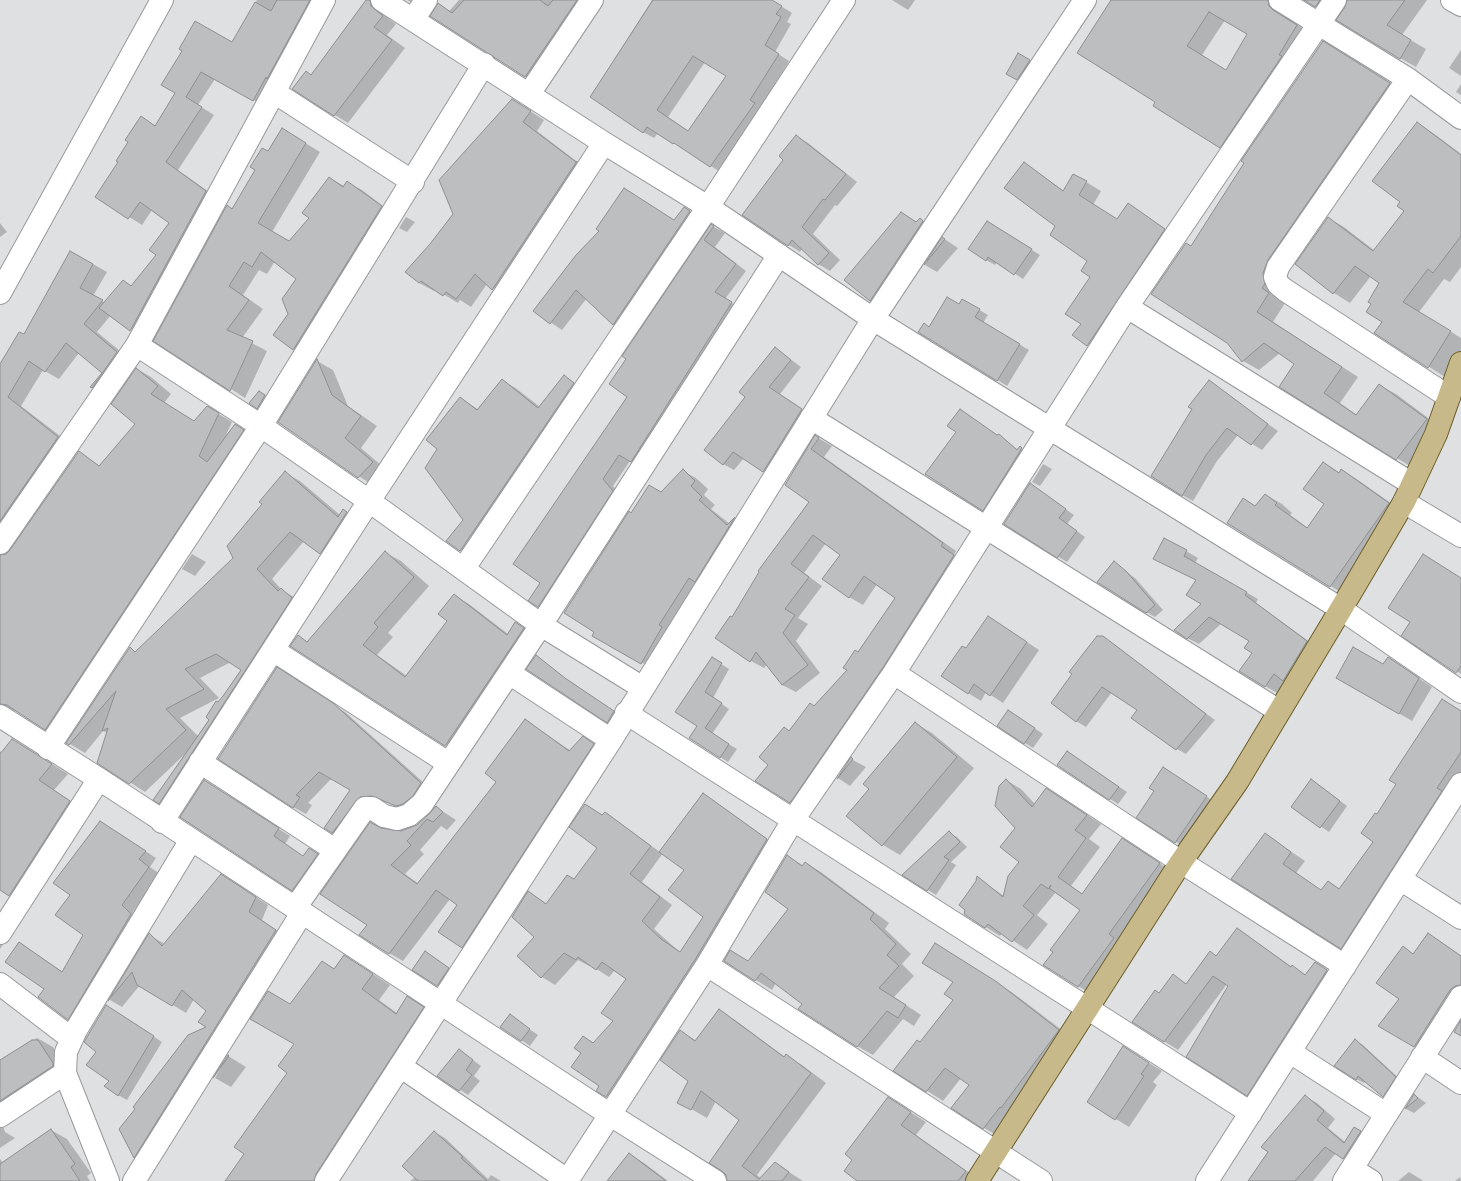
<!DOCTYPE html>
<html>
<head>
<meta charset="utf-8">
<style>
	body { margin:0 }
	canvas { display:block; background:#dee0e2 }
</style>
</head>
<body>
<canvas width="1461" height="1181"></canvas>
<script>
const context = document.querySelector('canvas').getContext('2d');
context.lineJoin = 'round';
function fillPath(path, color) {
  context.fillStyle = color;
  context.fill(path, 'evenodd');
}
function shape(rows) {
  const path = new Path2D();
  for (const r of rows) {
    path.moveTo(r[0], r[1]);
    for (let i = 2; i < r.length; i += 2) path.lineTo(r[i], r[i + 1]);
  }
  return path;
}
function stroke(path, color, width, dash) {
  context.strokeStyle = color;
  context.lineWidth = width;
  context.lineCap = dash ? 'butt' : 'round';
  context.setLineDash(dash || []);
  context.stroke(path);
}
const shadow = shape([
	[257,0,327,0,266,107,215,79,198,105,214,115,178,170,219,199,144,337,111,315,97,332,131,360,106,395,91,387,103,373,79,353,59,379,43,370,21,406,72,445,1,551,2,556,11,551,79,453,100,466,136,424,137,369,151,377,171,394,164,403,194,422,207,407,232,422,226,435,235,425,249,433,59,737,19,712,15,711,6,715,0,711,0,366,24,336,93,264,107,272,93,296,105,303,123,281,132,286,158,255,171,223,152,210,142,225,96,196,119,162,141,118,156,126,176,93,232,43],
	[368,0,380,0,384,15,396,24,387,35,405,48,348,123,335,115,312,76],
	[407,0,430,0,423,9],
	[459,0,591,0,536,83,432,16,443,18],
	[652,0,771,0,792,13,787,22,791,24,775,52,789,61,761,107,765,110,722,173,658,133,654,138,643,132,614,60],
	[705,62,728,76,689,132,668,117],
	[892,0,915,0,908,10],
	[1112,0,1287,0,1283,9,1285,16,1312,35,1236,156,1157,102],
	[1225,20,1248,34,1226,71,1202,55],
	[1306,0,1343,0,1331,15],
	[1348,0,1427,0,1402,35,1426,49,1416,67,1400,58],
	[1461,50,1461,76,1449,68],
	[1339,52,1406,93,1284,270,1281,294,1278,299,1285,303,1273,322,1358,377,1340,403,1357,415,1379,385,1396,394,1443,429,1413,468,1281,386,1296,364,1280,353,1259,370,1243,361,1192,247],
	[1018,54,1038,66,1026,84,1008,73],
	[1461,84,1461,95,1456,92],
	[513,100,544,120,537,131,580,164,507,298,487,284,471,307,460,300,458,303,435,289,434,291,419,283,407,272,431,245,454,214],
	[1417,123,1433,133,1461,154,1461,267,1450,282,1444,279,1419,312,1461,338,1461,350,1445,377,1376,333,1383,321,1381,283,1371,276,1350,303,1334,293,1296,264,1328,218,1344,227,1375,251,1405,210],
	[797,137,808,143,857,182,837,206,835,205,813,234,840,260,830,271,818,264,802,249,800,252,789,245,744,215,784,159],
	[297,138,320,152,272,232,290,243,311,218,330,178,344,186,347,182,362,190,396,216,309,357,274,335,289,314,298,279,275,261,267,274,259,270,243,295,263,309,242,338,267,351,245,398,155,340,232,209,268,153],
	[1024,163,1064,191,1074,175,1101,191,1093,205,1118,220,1128,204,1179,238,1103,354,1074,335,1082,324,1091,277,1088,261,1057,226],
	[684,208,702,218,625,331,613,325,587,298,562,330,534,311,675,221],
	[902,213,917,222,920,219,931,226,882,307,870,300],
	[406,217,415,222,407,232,399,228],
	[0,223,7,232,0,237],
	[712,226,725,233,715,247,746,271,725,299,742,309,642,468,630,461,613,486,623,497,549,612,538,606,541,582,629,397,610,384],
	[996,227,1040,255,1023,279,997,262,995,265,986,260],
	[943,238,958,248,937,272,925,265],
	[962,300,988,315,983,323,1029,350,1007,386,920,332,930,328,959,305],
	[775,348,801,367,780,394,813,417,775,477,744,458,734,470,723,464,746,396],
	[317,361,333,370,348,406,377,426,361,448,389,472,375,487,279,422],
	[564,377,578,385,475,559,448,541,464,520,438,449,461,398,479,410,502,380,517,389,540,407],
	[1209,382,1278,431,1262,450,1238,435,1217,461,1193,501,1182,495],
	[259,392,268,397,266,413,258,408],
	[999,435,1018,450,1020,448,1030,454,991,514,983,510],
	[816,437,832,446,824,457,956,551,954,554,967,564,804,810,790,802,770,765,784,728,790,731,848,670,897,598,877,584,863,605,849,597,841,554,826,543,804,573,822,586,798,618,808,624,796,641,820,673,796,692,782,685,767,664,764,668,751,661,732,618,810,502,786,485],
	[1323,463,1340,473,1342,470,1358,480,1405,513,1347,596,1228,523,1243,499,1256,506,1266,495,1282,504,1292,513,1290,515,1308,528,1325,504],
	[1043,464,1052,469,1040,486,1032,482],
	[683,471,696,478,708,489,704,495,715,505,711,509,730,524,735,518,748,526,655,670,593,635,630,512,632,514,662,493],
	[285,473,300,481,340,515,344,511,359,519,335,562,304,541,272,579,283,591,296,598,175,811,160,803,186,753,145,792,98,762,108,733,103,731,85,753,68,743,130,649,136,652,235,558,264,504],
	[231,662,242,670,198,736,180,718,219,698,200,678],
	[1030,484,1074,515,1067,524,1085,537,1067,562,1005,524],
	[1186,551,1198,558,1195,563,1258,599,1256,603,1318,648,1285,681,1277,693,1265,686,1253,653,1251,640,1222,623,1199,644,1187,638,1203,604,1196,580,1166,565],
	[386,553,401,561,429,586,388,633,393,637,377,655,407,676,448,620,454,596,469,604,508,634,516,623,531,632,461,754,292,646,298,636,308,642],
	[192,554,206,562,195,576,182,569],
	[1114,563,1135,578,1163,610,1155,617,1146,612],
	[1461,578,1461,674,1403,635],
	[1001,625,1039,650,1003,703,986,692,981,701,968,693,966,649],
	[1102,637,1215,720,1186,754,1177,749,1139,709,1112,692,1086,727,1076,721],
	[536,656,574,685,622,717,616,727,608,722],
	[712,658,729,669,713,698,729,709,712,734,737,749,728,762,720,757,698,726,677,711],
	[1388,658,1432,687,1412,721,1337,677,1383,666],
	[289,676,345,712,433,791,410,813,386,802,372,804,345,840,325,827,352,790,332,778,308,803,312,805,306,814,293,807],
	[1443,700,1461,711,1461,781,1355,956,1233,879,1265,834,1305,861,1296,873,1322,891,1329,882,1340,889,1375,842,1377,816,1398,784],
	[1017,716,1043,734,1033,748,1025,743],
	[525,720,571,751,583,738,597,746,476,955,462,947,458,905,450,899,403,961,389,953,368,925,381,829,401,832,418,825,436,807,456,820,447,830,441,826,420,850,424,854,405,874,419,884,498,782],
	[409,837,411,837,404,846],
	[915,723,932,733,974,768,900,855,883,845,870,789],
	[13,740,68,774,54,790,86,811,26,904,0,890,0,751,2,753],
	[1068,752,1127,792,1118,804,1110,799],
	[851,759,866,767,850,786,838,778],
	[1176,776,1219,805,1189,850,1176,842],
	[1006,780,1021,789,1035,804,1061,798,1101,824,1089,839,1100,847,1071,886,1083,894,1137,848,1174,873,1093,995,1078,986,1081,910,1056,892,1037,915,1048,924,1027,950,1002,933,1000,936,965,914,978,878,1004,896,1021,862,1017,828],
	[204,781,290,836,285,844,304,857,309,849,321,856,304,897,292,890],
	[1319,785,1347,806,1329,832,1292,807],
	[703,794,779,847,619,1104,597,1090,600,1086,582,1052,583,1037,594,1043,614,1021,627,979,615,970,609,977,590,965,589,966,578,960,555,985,542,977,519,956,535,937,529,892,547,904,574,880,598,848,603,816,605,813,660,852],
	[663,853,686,870,704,917,681,953,654,929,672,905,642,882],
	[100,822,156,858,150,867,160,874,133,912,142,922,79,1025,68,1019,45,989,20,943,63,972,84,935,71,895],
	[949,833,957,837,967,847,951,862,956,865,936,895,904,875],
	[787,856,804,866,806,863,821,872,889,923,885,929,911,954,902,964,914,976,894,997,921,1015,914,1026,903,1019,873,1055,857,1046,776,983,772,990,725,961,749,962,789,909],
	[235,883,268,905,262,920,289,939,147,1165,134,1157,208,1027,207,1011,194,999,186,1013,140,985,122,1007,110,1000,149,935,165,944],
	[0,929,4,943,0,949],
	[1238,929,1292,967,1306,975,1316,963,1329,971,1261,1103,1247,1095,1229,986,1227,984,1178,1050,1133,1022,1159,994,1173,976,1187,984,1217,957],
	[1441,942,1461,956,1461,1001,1427,1054,1380,1026,1400,999,1403,948,1414,954],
	[426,952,461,977,451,993,414,969],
	[951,954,1013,993,1075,1040,1000,1137,984,1128,970,1085,961,1078,943,1101,895,1070,921,1043,954,1000],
	[345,956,390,985,379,1000,397,1013,408,998,425,1008,335,1181,226,1181,245,1154,288,1072,296,1044,291,1006,323,962,335,969],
	[115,1011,162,1042,127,1100,118,1095,97,1052],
	[719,1011,735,1020,785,1057,786,1056,802,1065,826,1083,757,1175,761,1179,775,1163,803,1181,727,1181,741,1119,716,1101,707,1118,679,1102,689,1081,680,1031,697,1041],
	[510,1016,538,1035,530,1046,502,1027],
	[37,1038,53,1047,69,1073,3,1126,5,1132,15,1138,0,1148,0,1061],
	[1355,1041,1363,1045,1403,1082,1391,1101,1366,1081,1364,1083,1356,1079],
	[459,1050,481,1066,474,1076,480,1081,468,1095,439,1076],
	[1136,1055,1162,1071,1153,1082,1157,1085,1129,1127,1088,1102],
	[228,1056,246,1067,231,1087,215,1078],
	[1415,1095,1426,1103,1414,1113,1406,1109],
	[1306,1097,1317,1103,1335,1119,1328,1128,1345,1142,1354,1128,1366,1135,1356,1165,1336,1153,1313,1181,1248,1181],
	[888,1098,926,1122,916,1135,981,1181,859,1181,854,1160],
	[51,1130,67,1139,91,1173,87,1176,90,1181,0,1181,0,1159,3,1163],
	[434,1132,445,1138,488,1179,491,1175,501,1181,410,1181,416,1177],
	[629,1154,644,1163,668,1181,608,1181],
	[1409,1172,1422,1180,1423,1181,1398,1181],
	[1460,1177,1461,1181,1455,1181]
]);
const building = shape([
	[277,0,310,0,267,79,266,77,253,101,201,72,186,97,202,107,166,162,206,191,130,331,99,308,123,280,131,286,156,255,149,250,169,223,140,202,128,219,95,197,118,162,116,161,128,142,125,140,141,116,155,126,175,93,161,85,182,51,179,49,195,21,232,42,255,2,271,11,277,0],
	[366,0,370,0,371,6,383,16,374,27,392,40,334,116,292,89,306,71,311,75,366,0],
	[464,0,540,0,548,6,553,0,577,0,525,77,430,16,438,3,452,13,464,0],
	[653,0,772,0,782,6,776,14,781,17,765,45,779,54,750,100,755,103,710,167,674,143,673,144,647,127,643,133,590,97,653,0],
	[693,56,726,76,688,131,657,110,693,56],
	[1111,0,1268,0,1269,6,1273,10,1297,25,1279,55,1282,56,1220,148,1153,106,1155,102,1077,53,1111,0],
	[1209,12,1247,34,1226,70,1187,46,1209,12],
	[1304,0,1320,0,1315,7,1304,0],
	[1347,0,1405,0,1387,25,1411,40,1400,59,1336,20,1345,7,1347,0],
	[1323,41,1390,83,1268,260,1263,273,1265,284,1262,288,1269,293,1257,312,1342,367,1324,393,1356,415,1379,384,1427,419,1396,460,1279,387,1294,364,1264,343,1242,362,1227,343,1151,294,1186,243,1191,246,1244,163,1241,161,1323,41],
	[1018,53,1030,60,1017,80,1006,74,1018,53],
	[512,99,531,111,523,122,576,162,577,161,492,290,475,274,456,299,446,292,443,296,421,281,419,283,405,272,430,244,453,214,439,180,512,99],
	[1417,122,1461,155,1461,236,1433,273,1428,269,1403,302,1451,331,1428,368,1374,333,1382,322,1366,312,1371,304,1368,302,1379,283,1355,266,1333,294,1295,264,1328,217,1373,251,1404,211,1397,206,1400,202,1372,181,1417,122],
	[282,128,306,143,258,223,289,241,309,218,302,213,329,177,343,187,347,181,382,206,293,350,273,335,288,314,282,299,296,279,261,252,252,267,244,262,229,286,249,300,227,330,253,341,230,391,153,341,227,205,232,209,255,170,250,167,262,148,268,151,282,128],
	[796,135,846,174,825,200,823,199,802,227,829,253,818,265,792,240,788,246,742,215,783,160,779,156,796,135],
	[1024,162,1063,191,1073,174,1087,181,1079,195,1117,219,1128,203,1165,229,1087,346,1072,335,1081,324,1065,314,1090,277,1081,271,1087,261,1050,235,1055,226,1004,188,1024,162],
	[624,188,674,220,684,207,690,211,613,325,576,290,550,324,533,311,576,255,599,231,596,229,624,188],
	[901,212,916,222,920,218,923,221,870,301,844,280,901,212],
	[987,221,1032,249,1014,275,988,257,986,261,968,249,987,221],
	[711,224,714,226,704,240,736,264,715,292,732,302,631,462,619,455,603,479,613,491,538,607,528,601,540,583,513,564,627,397,609,384,626,359,622,356,711,224],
	[942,237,945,239,924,265,942,237],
	[70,251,93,264,80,288,103,300,84,324,117,352,92,388,90,387,102,373,66,343,45,372,29,361,8,397,58,437,0,521,0,364,19,332,24,334,70,251],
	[947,297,959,304,962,299,980,309,975,317,1020,344,997,381,918,332,924,323,929,327,947,297],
	[775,347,791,360,769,387,802,409,763,472,733,452,723,465,704,450,745,397,739,392,775,347],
	[317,359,332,395,361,416,345,438,373,462,358,478,278,422,317,359],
	[136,368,158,386,151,394,194,421,207,406,219,413,199,456,207,462,235,424,244,430,45,730,7,705,0,704,0,555,6,554,10,550,79,451,99,466,135,424,111,404,136,368],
	[564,375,574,383,460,551,446,541,463,520,425,468,437,449,426,440,460,397,477,410,502,379,538,408,564,375],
	[1209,380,1268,424,1251,445,1227,428,1206,455,1182,496,1151,476,1192,409,1188,407,1209,380],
	[259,391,265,395,257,409,249,403,259,391],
	[960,409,997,435,999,434,1017,450,1020,446,1022,448,983,511,925,474,956,432,947,426,960,409],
	[815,435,819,438,811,449,943,543,941,546,954,555,884,666,790,803,755,781,768,765,759,757,784,727,789,731,810,703,814,706,847,670,843,668,855,650,858,652,895,598,864,576,849,598,822,579,840,555,813,535,791,564,809,577,785,609,795,615,783,633,808,665,782,685,756,652,750,662,715,638,730,616,732,617,759,572,758,571,809,502,785,485,815,435],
	[1323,462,1339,473,1341,469,1389,503,1330,587,1227,523,1243,498,1255,506,1265,494,1277,503,1275,505,1307,528,1324,504,1303,489,1323,462],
	[683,469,695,481,691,486,702,497,699,500,727,525,735,517,695,582,689,578,659,625,662,627,641,664,592,636,594,632,564,613,629,511,631,513,649,485,661,492,683,469],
	[285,471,338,517,343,509,347,512,320,554,290,532,257,569,278,591,281,588,292,598,159,804,153,800,209,720,206,717,216,701,218,702,223,696,241,670,216,654,185,669,204,689,166,709,186,730,129,784,97,763,108,728,102,731,116,691,69,745,66,743,130,647,135,652,233,558,227,546,262,504,259,502,285,471],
	[1030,483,1066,509,1059,518,1077,531,1057,558,1004,524,1030,483],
	[1164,538,1187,550,1184,556,1247,592,1245,595,1307,641,1283,681,1274,674,1265,687,1239,671,1252,653,1244,648,1249,641,1209,617,1187,639,1174,630,1201,604,1186,595,1196,580,1153,559,1164,538],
	[385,551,414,577,374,623,378,627,363,645,405,677,447,621,438,614,454,594,507,635,515,622,524,628,445,746,290,646,298,635,307,642,385,551],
	[1423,554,1461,578,1461,666,1456,673,1401,636,1410,622,1388,608,1423,554],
	[1114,561,1127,572,1155,605,1146,613,1097,582,1114,561],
	[988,616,1027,642,990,696,974,684,968,694,941,676,962,646,966,648,988,616],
	[1097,636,1103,636,1206,714,1176,750,1131,718,1137,710,1102,687,1076,722,1051,703,1072,674,1069,672,1097,636],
	[1353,647,1383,664,1388,657,1419,678,1399,714,1336,678,1353,647],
	[536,655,565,678,614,711,607,723,526,669,536,655],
	[712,657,722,663,705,692,722,703,705,728,729,744,720,758,689,738,697,726,675,712,712,657],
	[277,667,333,703,421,783,413,796,403,804,396,806,372,796,360,797,332,833,324,828,350,790,319,772,296,795,300,797,293,808,218,759,277,667],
	[1442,699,1461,711,1461,752,1437,788,1442,791,1341,949,1231,879,1265,833,1291,852,1283,864,1321,890,1328,881,1339,889,1373,842,1361,833,1375,813,1377,814,1396,784,1389,780,1442,699],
	[1008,710,1035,728,1024,744,997,726,1008,710],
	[525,719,569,751,583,736,594,744,462,948,438,932,457,905,436,890,389,954,359,935,367,925,320,894,370,822,381,828,401,831,417,825,430,813,436,806,443,812,433,822,427,819,407,841,411,845,391,865,417,884,496,782,485,773,525,719],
	[915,722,957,757,882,846,846,816,869,789,863,784,915,722],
	[12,739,52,764,39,780,70,801,9,896,0,890,0,754,12,739],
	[1067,751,1119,787,1109,800,1057,765,1067,751],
	[851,757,853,759,837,779,851,757],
	[1163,767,1207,796,1175,843,1136,818,1154,791,1149,788,1163,767],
	[1006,779,1032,807,1046,788,1087,815,1075,830,1086,838,1058,877,1082,894,1122,838,1160,863,1109,934,1114,938,1078,987,1043,965,1053,952,1050,950,1080,910,1049,888,1051,885,1049,889,1041,884,1023,906,1034,915,1012,942,988,924,985,928,964,914,965,910,959,905,976,881,977,876,1003,897,1008,876,1019,862,1000,847,1015,828,995,806,999,786,1006,779],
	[1311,779,1340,801,1320,828,1291,807,1311,779],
	[204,780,279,828,274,836,303,856,309,848,318,854,292,891,180,817,204,780],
	[703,793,767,839,696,958,606,1097,596,1091,599,1086,571,1067,581,1053,574,1048,583,1036,593,1043,613,1021,601,1013,626,979,602,962,596,970,578,957,576,960,564,953,541,978,517,956,534,937,512,917,528,891,546,904,567,875,574,879,597,848,569,827,585,804,602,815,605,812,651,846,630,874,660,897,642,921,661,939,680,952,703,917,668,890,684,870,659,852,703,793],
	[100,821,146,851,139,859,149,867,122,905,131,914,68,1020,38,997,44,989,5,962,19,942,62,972,83,935,55,915,70,895,53,883,100,821],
	[949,831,960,842,944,857,949,860,927,891,902,875,949,831],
	[787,855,802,866,805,862,874,913,870,919,896,944,887,955,899,966,879,988,906,1005,898,1018,887,1011,857,1047,798,1009,802,1004,761,973,755,981,724,961,730,950,748,961,788,909,765,892,787,855],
	[221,874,256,897,249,912,276,930,134,1158,119,1129,135,1109,133,1107,188,1035,206,1027,198,1022,206,1011,182,990,172,1006,137,985,132,972,108,1001,149,933,162,946,221,874],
	[1237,928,1291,967,1292,965,1305,975,1315,962,1327,970,1247,1096,1186,1057,1228,986,1213,976,1164,1042,1132,1022,1155,990,1159,993,1173,974,1186,984,1210,951,1216,956,1237,928],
	[1428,933,1461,956,1461,985,1455,986,1450,990,1414,1047,1378,1026,1399,999,1376,983,1403,946,1413,954,1428,933],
	[935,943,997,982,1059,1030,1001,1108,1000,1107,983,1129,951,1108,969,1085,945,1068,926,1092,893,1071,917,1040,920,1042,953,1000,944,994,953,982,922,963,935,943],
	[425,951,449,968,437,986,412,970,425,951],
	[344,955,373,974,362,989,396,1014,407,996,424,1007,316,1174,314,1181,225,1181,244,1154,234,1147,287,1073,278,1066,294,1044,250,1019,268,991,290,1004,322,961,334,969,344,955],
	[106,1005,154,1036,118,1096,104,1086,109,1081,86,1065,96,1052,84,1042,106,1005],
	[719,1009,784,1057,786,1054,811,1073,742,1166,759,1179,775,1162,789,1172,782,1181,727,1181,726,1175,722,1171,709,1163,739,1120,701,1091,691,1110,677,1103,688,1081,660,1060,680,1030,695,1041,719,1009],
	[510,1014,530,1029,521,1041,500,1027,510,1014],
	[1461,1020,1461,1036,1454,1032,1461,1020],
	[1355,1039,1396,1077,1383,1097,1358,1076,1356,1080,1334,1066,1355,1039],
	[32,1040,38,1040,53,1063,53,1066,0,1101,0,1060,32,1040],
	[1123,1046,1149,1063,1141,1074,1144,1076,1115,1120,1087,1102,1123,1046],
	[459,1049,473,1060,466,1070,472,1075,459,1091,437,1076,459,1049],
	[228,1055,229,1056,213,1078,228,1055],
	[1414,1094,1418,1098,1405,1109,1414,1094],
	[1305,1095,1324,1111,1317,1120,1344,1143,1354,1127,1361,1131,1343,1159,1325,1147,1295,1181,1248,1181,1268,1152,1261,1147,1305,1095],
	[888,1097,911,1112,901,1125,966,1171,958,1181,857,1181,844,1171,852,1160,845,1154,888,1097],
	[51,1129,75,1164,71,1167,80,1181,0,1181,0,1164,51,1129],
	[434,1131,463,1157,461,1158,487,1181,418,1181,402,1166,434,1131],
	[629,1153,666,1181,607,1181,629,1153]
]);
const minor = shape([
	[382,0,604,143,708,207,873,319,1341,609,1461,692],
	[1280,0,1408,79,1461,118],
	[1452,0,1461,5],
	[413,20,426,0],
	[1408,79,1278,267,1275,277,1278,284,1285,290,1449,397],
	[274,92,413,182],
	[529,94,592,0],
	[0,293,162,0],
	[1127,307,1412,484],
	[137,345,261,426,369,501,541,625,643,688],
	[811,418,1279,711],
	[1404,502,1461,536],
	[0,543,137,345,324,0],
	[464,568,708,207,844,0],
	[273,650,448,763],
	[509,673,611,740],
	[894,673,1181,862,1345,966],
	[626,713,1251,1113],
	[0,716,99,779,609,1114,715,1181],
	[48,748,261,426,484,64],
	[200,762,335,850],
	[162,822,369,501,604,143],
	[1400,879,1461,918],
	[295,908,365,808,372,808,384,816,397,819,409,815,422,804,541,625,779,255],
	[0,933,99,779],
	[707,965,1041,1181],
	[0,984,72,1039],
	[1290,1052,1386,1114],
	[1422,1057,1461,1083],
	[400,1066,567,1180],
	[65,1073,66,1052,76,1030,191,840],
	[0,1116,65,1073,108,1181],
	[1352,1169,1371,1181],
	[134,1181,302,913],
	[326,1181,611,740,873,319,1085,0],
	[567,1181,707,965,793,820,894,673,1127,307,1335,0],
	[1207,1181,1461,784],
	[1344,1181,1461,997]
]);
const major = shape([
	[977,1181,1181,862,1237,782,1341,609,1404,502,1436,434,1461,363]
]);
fillPath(shadow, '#0003');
fillPath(building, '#bcbec0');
stroke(building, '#8d8f91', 1);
stroke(minor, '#97999b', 24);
stroke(major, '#6d5f2b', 24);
stroke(minor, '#fff', 22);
stroke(major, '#c7b989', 22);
</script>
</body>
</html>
